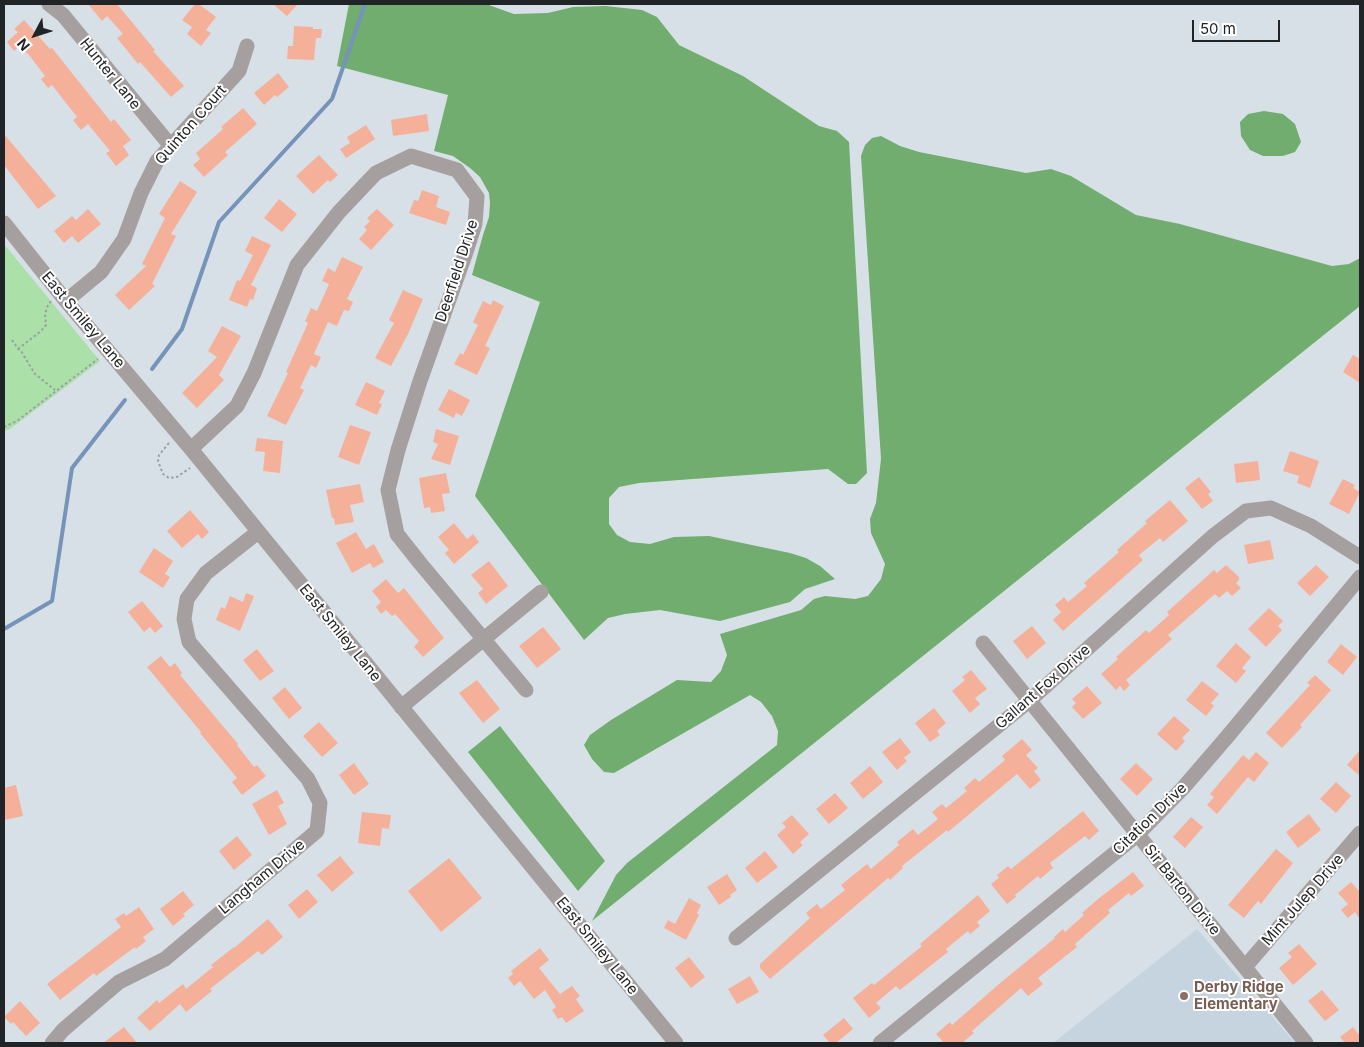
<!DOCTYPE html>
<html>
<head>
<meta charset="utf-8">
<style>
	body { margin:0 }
	#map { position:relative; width:1364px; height:1047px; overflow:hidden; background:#d8e0e7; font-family:Inter,sans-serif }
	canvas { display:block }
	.frame { position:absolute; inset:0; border:5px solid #212426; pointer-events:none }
	.north { position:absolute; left:10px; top:10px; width:50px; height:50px; -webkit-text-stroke:4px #fff; paint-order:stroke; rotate:230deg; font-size:14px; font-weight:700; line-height:20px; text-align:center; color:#212426 }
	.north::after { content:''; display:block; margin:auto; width:18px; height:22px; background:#212426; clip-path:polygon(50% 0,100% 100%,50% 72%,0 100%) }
	.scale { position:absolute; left:1192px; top:20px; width:88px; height:22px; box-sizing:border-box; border:2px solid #212426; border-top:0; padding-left:6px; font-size:15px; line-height:18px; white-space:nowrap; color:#212426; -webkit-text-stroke:4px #fff; paint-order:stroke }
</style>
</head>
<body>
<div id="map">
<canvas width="1364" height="1047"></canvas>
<div class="frame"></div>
<div class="north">N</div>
<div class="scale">50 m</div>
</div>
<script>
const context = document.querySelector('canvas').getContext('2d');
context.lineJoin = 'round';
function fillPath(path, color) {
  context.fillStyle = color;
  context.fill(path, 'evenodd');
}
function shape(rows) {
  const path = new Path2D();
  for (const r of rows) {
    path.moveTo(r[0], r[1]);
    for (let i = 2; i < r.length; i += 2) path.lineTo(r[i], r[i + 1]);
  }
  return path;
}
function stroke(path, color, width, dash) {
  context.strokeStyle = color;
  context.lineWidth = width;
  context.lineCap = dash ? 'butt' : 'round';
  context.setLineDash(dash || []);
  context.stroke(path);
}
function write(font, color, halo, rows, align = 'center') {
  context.font = font + ' Inter,sans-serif';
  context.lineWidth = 4;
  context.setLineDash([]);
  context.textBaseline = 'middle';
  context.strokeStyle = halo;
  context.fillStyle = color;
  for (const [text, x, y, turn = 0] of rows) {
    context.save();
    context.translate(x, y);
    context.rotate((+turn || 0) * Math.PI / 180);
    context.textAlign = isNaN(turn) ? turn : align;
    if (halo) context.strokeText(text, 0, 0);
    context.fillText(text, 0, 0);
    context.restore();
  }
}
const built = shape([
	[1197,929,1295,1043,1053,1043]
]);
const green = shape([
	[4,244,100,361,10,429,4,431]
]);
const forest = shape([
	[349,4,486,4,514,14,548,13,573,7,606,6,642,10,657,17,679,45,743,76,819,126,837,131,849,142,867,473,856,484,848,484,828,469,639,483,619,487,609,498,609,524,617,535,630,542,650,544,674,537,709,536,790,553,806,558,820,566,835,579,805,589,790,602,720,621,660,610,625,614,608,618,584,640,475,496,540,302,472,275,483,235,489,217,490,203,489,193,480,177,470,168,453,156,434,151,448,95,337,66],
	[1264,111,1283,114,1295,124,1301,142,1295,152,1283,156,1263,156,1250,150,1241,136,1240,122,1248,114],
	[881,136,900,146,919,152,1026,173,1051,169,1071,176,1136,215,1180,224,1332,266,1349,264,1360,258,1360,306,592,921,616,875,627,863,777,745,778,731,772,716,761,702,750,695,614,773,604,772,592,759,584,745,590,735,611,720,677,680,711,682,721,671,727,655,720,634,801,610,814,599,825,596,855,599,868,596,881,579,885,564,871,533,870,519,876,503,881,459,861,156,865,145,872,138],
	[500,726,605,861,578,891,468,752]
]);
const stream = shape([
	[152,369,182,329,219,222,332,99,365,4],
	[4,629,52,601,72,468,125,400]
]);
const building = shape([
	[88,4,117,4,155,50,153,51,184,86,171,97,140,62,138,64,117,38,123,34,107,16,102,21],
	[195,4,199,4,216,17,206,30,211,33,201,46,187,34,192,27,182,20],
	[273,4,298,4,287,16],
	[24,20,50,49,52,48,111,122,114,119,131,140,123,146,129,155,116,166,106,153,110,151,88,124,81,130,73,120,77,117,52,85,48,88,41,79,45,76,29,55,20,46,14,51,7,42,18,32,14,29],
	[294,26,313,27,313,29,322,29,321,38,316,38,314,60,287,59,288,46,293,46],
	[278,73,289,87,277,97,275,95,264,105,254,93],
	[243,108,257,124,225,152,228,155,204,177,193,165,200,159,196,153,223,129,221,127],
	[427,114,429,131,393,136,391,120],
	[366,125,375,139,346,158,340,149,350,143,347,137],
	[4,134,56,196,38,209,4,165],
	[319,155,338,175,330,182,328,180,313,194,296,176],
	[180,181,197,192,171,234,176,236,152,284,155,286,129,310,115,295,146,266,142,264,165,218,159,214],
	[422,190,439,196,436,207,450,212,446,225,409,213,414,200,418,201],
	[279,199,297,214,282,232,264,218],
	[88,209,101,224,78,243,72,236,64,243,54,231,72,216,76,220],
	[377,209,394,225,371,250,359,239,367,230,364,227,370,221,367,218],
	[252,236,271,245,251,285,257,288,253,300,250,299,247,307,229,300,237,280,240,281,253,255,245,251],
	[342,257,363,267,347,299,353,302,349,311,344,310,337,326,328,322,314,354,321,357,316,368,311,365,300,388,304,390,286,425,267,416,288,373,286,372,308,323,305,321,311,308,317,311,329,284,322,281,328,268,335,272],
	[403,290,423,299,408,334,391,366,375,358,394,323,389,320],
	[493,300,504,306,485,346,490,348,477,375,454,364,460,353,463,355,478,325,473,322,483,301,491,305],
	[222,326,241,336,219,375,224,380,197,408,182,393,217,357,208,351],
	[1353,355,1360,359,1360,383,1343,372],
	[366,382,385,391,379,403,382,404,377,415,355,405],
	[449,389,470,400,462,416,456,413,454,418,438,410],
	[350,425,371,432,359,465,338,457],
	[436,429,459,436,450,465,431,459,438,444,433,442],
	[257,438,283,441,280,473,263,471,265,452,255,451],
	[1290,451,1319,461,1310,488,1297,483,1299,476,1283,471],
	[1258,461,1260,480,1236,483,1234,464],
	[446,473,450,493,442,494,445,511,431,513,430,507,424,508,419,478],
	[1199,477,1211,492,1208,494,1213,501,1202,509,1185,488],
	[1343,479,1355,485,1353,488,1360,492,1349,514,1329,504],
	[360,484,364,502,350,505,354,522,335,525,334,518,332,518,326,490],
	[1170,500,1188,521,1163,542,1160,538,1139,555,1143,560,1063,631,1053,620,1061,612,1055,605,1064,597,1068,602,1087,586,1084,583,1119,552,1117,550,1147,523,1145,521],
	[190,510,209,532,202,539,198,534,182,548,167,531],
	[454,523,467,539,473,534,479,542,454,564,445,553,449,550,438,537],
	[356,532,366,549,374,544,384,562,373,568,370,563,352,573,336,543],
	[1270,540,1274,559,1248,564,1244,545],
	[154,548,173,561,165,574,170,577,163,588,139,572],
	[489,561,508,586,486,604,478,593,483,589,471,575],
	[1226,565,1239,577,1239,580,1236,583,1241,588,1232,596,1227,591,1219,598,1215,594,1168,635,1172,639,1126,680,1130,685,1124,691,1120,686,1116,690,1101,674,1118,659,1116,657,1146,630,1149,633,1169,615,1167,612,1214,570,1217,573],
	[1316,565,1329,577,1310,596,1297,583],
	[386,579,398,593,404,588,444,638,423,657,414,647,419,641,395,614,392,616,386,610,381,614,376,607,381,602,372,591],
	[246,593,254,596,240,631,216,620,221,607,225,609,230,596,243,602],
	[142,601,163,626,155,633,150,627,144,632,128,612],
	[1269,608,1283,621,1278,626,1282,630,1266,647,1248,629],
	[1032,626,1046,643,1027,659,1013,641],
	[543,627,561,649,537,668,519,646],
	[1236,643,1251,657,1242,668,1246,671,1236,683,1216,666],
	[1341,644,1357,657,1343,675,1327,662],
	[257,649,274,671,260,681,243,660],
	[161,656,170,667,175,663,182,673,180,675,238,744,237,745,254,767,257,765,266,776,242,795,232,782,237,778,200,733,201,732,147,667],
	[971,670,987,689,975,698,980,704,970,713,952,691,965,680,962,677],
	[1315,675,1331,690,1300,725,1302,727,1282,748,1266,733,1310,685,1307,683],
	[477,680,500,709,483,723,459,693],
	[1202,681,1219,694,1211,703,1214,706,1206,716,1186,700],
	[1087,686,1102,703,1083,719,1072,707,1076,703,1072,699],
	[285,687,302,708,289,719,272,698],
	[934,708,946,723,937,731,940,735,930,742,915,723],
	[1174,716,1190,730,1182,738,1185,741,1176,751,1157,734],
	[319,722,338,743,322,757,303,736],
	[900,738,911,752,904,758,907,761,897,770,882,752],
	[1022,739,1032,750,1026,755,1038,768,1034,771,1041,780,1030,789,1017,774,948,832,947,830,902,866,903,868,890,880,888,878,770,979,760,968,760,964,810,918,806,913,817,904,821,909,845,890,841,885,867,864,871,869,899,845,897,842,913,829,918,835,938,819,932,812,942,804,946,808,967,791,964,788,975,778,979,782,1005,760,1002,756],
	[1360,750,1360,776,1347,765],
	[1256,752,1269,763,1254,782,1248,777,1217,814,1207,805,1214,797,1210,794,1243,755,1249,760],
	[354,763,369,784,354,795,339,775],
	[1136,763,1153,779,1137,796,1120,779],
	[870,766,883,782,863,799,850,783],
	[1336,782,1351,796,1336,813,1320,799],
	[16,785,23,816,4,820,4,788],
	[277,790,284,803,278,806,287,824,269,835,252,804],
	[835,793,848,808,829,824,816,809],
	[1083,811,1099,831,1089,840,1085,836,1050,863,1053,868,1040,879,1038,876,1015,895,1016,897,1007,904,991,884,999,878,997,875,1008,866,1011,869],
	[362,812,391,815,389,829,382,828,380,846,358,843],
	[1309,814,1321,830,1298,848,1286,832],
	[792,815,809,834,800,842,803,845,793,854,777,835,786,827,782,823],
	[1191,817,1203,827,1185,848,1173,837],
	[237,836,252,855,234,870,219,851],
	[1276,849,1293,863,1267,896,1261,904,1258,901,1244,918,1228,905],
	[765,851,778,867,757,883,745,868],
	[340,856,354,873,332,892,317,875],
	[449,858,482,898,441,932,408,891],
	[1133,872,1144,886,1131,896,1129,893,1108,910,1110,913,1075,944,1077,947,1038,978,1043,984,1028,996,1021,988,972,1031,974,1033,962,1043,944,1043,936,1034,950,1022,952,1025,999,984,1055,938,1054,937,1063,929,1065,932,1084,915,1082,913,1098,899],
	[727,874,737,890,730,895,731,897,719,905,707,887],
	[1351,882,1360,892,1360,919,1355,912,1348,918,1341,910,1348,904,1338,893],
	[307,889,318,902,299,919,288,905],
	[183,891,194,905,183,914,185,916,173,926,160,909],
	[978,895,990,911,977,922,980,926,970,934,968,931,946,949,948,952,900,990,896,986,876,1003,881,1008,869,1018,853,998,872,983,874,985,922,946,920,944],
	[689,898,701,905,697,913,699,915,686,940,664,928,668,920,675,924],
	[139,907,154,929,143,937,146,941,136,949,135,947,96,976,94,973,60,1000,47,984,121,927,115,919,124,913,126,916],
	[268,919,283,937,262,955,258,951,210,989,212,991,186,1012,180,1004,150,1031,137,1018,157,1000,159,1003,183,984,186,989,213,967,211,965,234,947,234,948],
	[1299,944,1317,964,1293,985,1279,968,1292,957,1288,953],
	[540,948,549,960,539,968,560,994,572,986,580,996,576,999,584,1011,566,1023,562,1017,558,1019,552,1010,556,1007,545,990,534,999,520,981,514,986,508,978,513,974,511,971],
	[689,957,705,977,691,988,675,968],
	[750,976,759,992,737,1004,728,989],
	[1322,990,1339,1010,1325,1021,1308,1001],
	[20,1001,40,1023,26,1036,13,1022,11,1024,4,1017],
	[844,1018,853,1029,836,1043,830,1043,823,1035],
	[124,1027,137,1043,103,1043],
	[1353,1027,1360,1036,1360,1043,1345,1043,1340,1037]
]);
const path = shape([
	[12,340,18,349,21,351,35,374,55,390],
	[18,349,41,331,46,325,45,314,48,305,51,301],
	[4,427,17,421,98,359],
	[169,443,159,455,158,461,163,474,169,478,177,477,190,468]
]);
const minor = shape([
	[49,4,63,15,170,145],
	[4,223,66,301,191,449,676,1043],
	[66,301,101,272,124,239,141,193,157,161,239,71,247,46],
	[191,449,237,406,254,373,297,265,339,212,376,173,411,156,457,170,477,197,475,224,465,255,420,381,398,450,388,490,397,534,420,563,526,690],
	[983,643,1306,1043],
	[401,707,541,592],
	[736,938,1029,701,1213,536,1246,511,1271,508,1311,526,1360,557],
	[1245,967,1360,833],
	[52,1043,63,1030,119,982,165,959,317,831,320,803,308,779,189,642,184,619,187,599,206,573,258,532],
	[880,1043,1137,835,1183,788,1227,737,1360,577]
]);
const markers = [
	[1184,996,5,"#8d6e63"]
];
const streetNames = [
	["Hunter Lane",110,74,51],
	["Quinton Court",191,125,-49],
	["Deerfield Drive",457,271,-72],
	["East Smiley Lane",83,320,50],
	["East Smiley Lane",340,633,51],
	["Gallant Fox Drive",1043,687,-41],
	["Citation Drive",1150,819,-44],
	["Langham Drive",262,877,-40],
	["Sir Barton Drive",1182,890,51],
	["Mint Julep Drive",1303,900,-49],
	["East Smiley Lane",597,946,51]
];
const educationNames = [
	["Derby Ridge",1194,987],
	["Elementary",1194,1004]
];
fillPath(built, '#c6d4e0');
fillPath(green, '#abe0a8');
fillPath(forest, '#70ad6e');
stroke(stream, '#7693b9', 4);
fillPath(building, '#f5b09a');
stroke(path, '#9aa1a6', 2, [2.5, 2.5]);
stroke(minor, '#a5a09f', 15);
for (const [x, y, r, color] of markers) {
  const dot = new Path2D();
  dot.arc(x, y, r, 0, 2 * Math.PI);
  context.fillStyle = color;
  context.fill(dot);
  stroke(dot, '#fff', 2);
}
write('15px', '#212426', '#fff', streetNames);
write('bold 15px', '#785e54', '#fff', educationNames, 'left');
</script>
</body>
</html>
